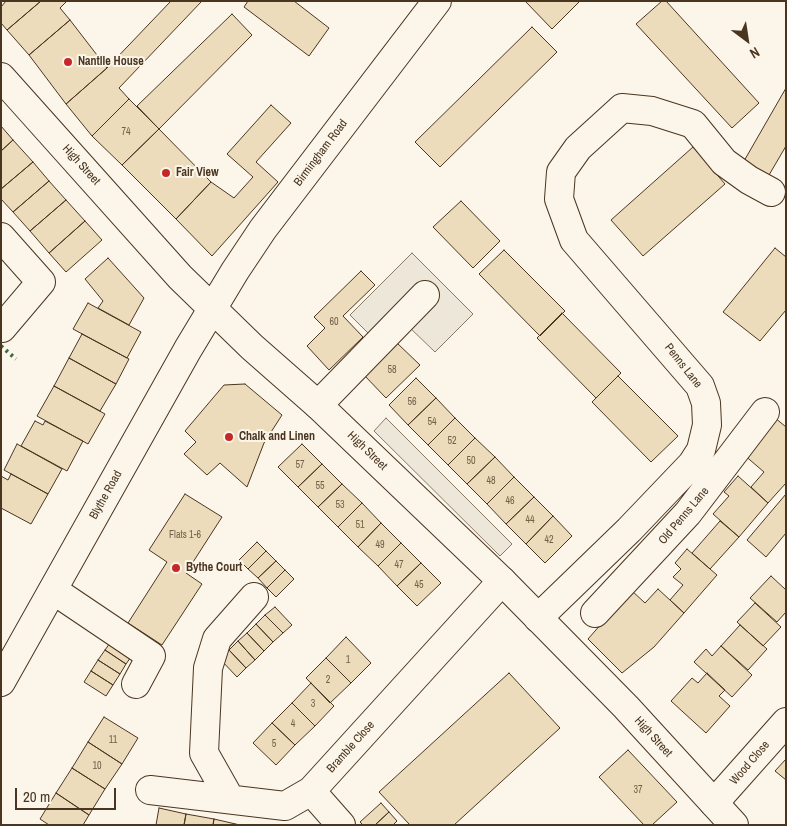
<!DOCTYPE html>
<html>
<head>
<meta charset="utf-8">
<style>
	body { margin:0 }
	#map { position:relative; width:787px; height:826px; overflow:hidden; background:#fbf6e9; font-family:"Archivo Narrow",sans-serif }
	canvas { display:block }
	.frame { position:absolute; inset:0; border:2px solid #4a3520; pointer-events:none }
	.north { position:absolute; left:722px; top:15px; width:50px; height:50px; -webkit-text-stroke:4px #fbf6e9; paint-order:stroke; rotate:149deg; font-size:14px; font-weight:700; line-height:20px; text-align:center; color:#4a3520 }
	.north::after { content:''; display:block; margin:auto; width:18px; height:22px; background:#4a3520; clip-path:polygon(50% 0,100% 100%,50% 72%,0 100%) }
	.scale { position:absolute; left:15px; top:788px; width:101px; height:22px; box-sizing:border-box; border:2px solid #4a3520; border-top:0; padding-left:6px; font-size:15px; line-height:18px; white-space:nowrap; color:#4a3520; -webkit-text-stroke:4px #fbf6e9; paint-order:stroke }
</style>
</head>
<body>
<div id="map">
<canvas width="787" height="826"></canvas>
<div class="frame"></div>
<div class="north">N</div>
<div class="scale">20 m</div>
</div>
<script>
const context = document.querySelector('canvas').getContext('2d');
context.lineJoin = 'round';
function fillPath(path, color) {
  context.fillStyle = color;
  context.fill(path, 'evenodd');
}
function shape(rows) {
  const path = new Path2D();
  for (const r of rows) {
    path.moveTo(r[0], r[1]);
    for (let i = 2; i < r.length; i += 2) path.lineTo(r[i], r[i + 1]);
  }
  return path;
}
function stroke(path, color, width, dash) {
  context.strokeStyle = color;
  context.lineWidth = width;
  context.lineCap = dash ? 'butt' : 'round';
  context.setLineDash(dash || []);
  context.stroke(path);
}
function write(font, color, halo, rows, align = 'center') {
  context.font = font + ' "Archivo Narrow",sans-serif';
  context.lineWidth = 4;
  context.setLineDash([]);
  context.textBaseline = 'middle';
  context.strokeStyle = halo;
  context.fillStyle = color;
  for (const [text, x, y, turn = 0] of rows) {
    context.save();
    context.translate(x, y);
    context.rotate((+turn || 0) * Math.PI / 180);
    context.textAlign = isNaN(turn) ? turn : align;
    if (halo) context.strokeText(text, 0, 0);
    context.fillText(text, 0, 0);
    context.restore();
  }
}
const parking = shape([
	[412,253,473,314,435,352,407,325,384,349,350,315,412,253],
	[386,418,512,544,500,556,374,431,386,418]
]);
const building = shape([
	[6,1,41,1,7,30,1,23,1,7,6,1],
	[41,1,67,1,60,8,70,20,29,55,7,30,41,1],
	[171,1,202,1,119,88,129,99,92,136,66,104,107,68,171,1],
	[248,1,294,1,329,28,309,56,244,7,248,1],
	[525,1,580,1,552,29,525,1],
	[662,1,666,1,759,103,732,128,636,24,662,1],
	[232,14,252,35,159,129,137,106,232,14],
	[70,20,107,68,66,104,29,55,70,20],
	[532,27,557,52,440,167,415,142,532,27],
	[786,88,786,146,769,175,744,161,786,88],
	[129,99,159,129,122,165,92,136,129,99],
	[271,105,291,123,256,162,278,182,212,256,176,219,211,182,234,198,253,177,227,154,271,105],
	[1,126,13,140,1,151,1,126],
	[159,129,211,182,176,219,122,165,159,129],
	[13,140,33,162,1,189,1,151,13,140],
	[693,147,725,184,643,256,611,220,693,147],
	[33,162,49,181,13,212,1,199,1,189,33,162],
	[49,181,66,200,30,231,13,212,49,181],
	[66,200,85,221,49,253,30,231,66,200],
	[461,201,500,241,473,268,433,227,461,201],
	[85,221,102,240,66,272,49,253,85,221],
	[775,248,786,257,786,310,760,341,723,312,775,248],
	[504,250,565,311,540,336,479,274,504,250],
	[108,258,144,298,129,325,98,308,103,301,85,279,108,258],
	[361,271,375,285,343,316,363,337,329,370,307,346,325,328,314,317,361,271],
	[88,303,141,332,127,358,73,329,88,303],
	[562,313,621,373,596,398,537,338,562,313],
	[82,334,129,359,116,384,69,358,82,334],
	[397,343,420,365,386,398,364,375,397,343],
	[69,358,116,384,100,411,54,386,69,358],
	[618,376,678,436,651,462,592,402,618,376],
	[416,378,436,398,408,425,389,405,416,378],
	[245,384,282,415,264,443,247,487,220,463,207,475,184,454,196,442,185,431,224,385,245,384],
	[54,386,105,414,88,444,37,416,54,386],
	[436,398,455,418,428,445,408,425,436,398],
	[774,417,786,427,786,483,768,503,751,487,764,472,743,454,774,417],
	[455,418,475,438,448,465,428,445,455,418],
	[35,421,43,425,45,421,83,441,67,471,21,446,35,421],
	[475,438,495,457,467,484,448,465,475,438],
	[17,444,62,469,48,494,4,470,17,444],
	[302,444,322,464,298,487,278,467,302,444],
	[495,457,514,477,487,504,467,484,495,457],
	[322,464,342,484,318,507,298,487,322,464],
	[11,474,48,494,31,524,1,508,1,476,8,480,11,474],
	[738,476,768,503,739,537,713,514,729,496,724,492,738,476],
	[514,477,534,497,506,524,487,504,514,477],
	[342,484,362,503,338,527,318,507,342,484],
	[185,494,222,517,186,573,202,584,162,645,128,623,167,562,149,550,185,494],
	[786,494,786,533,766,557,747,540,786,494],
	[534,497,553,516,526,544,506,524,534,497],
	[362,503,381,523,358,547,338,527,362,503],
	[553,516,572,536,545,563,526,544,553,516],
	[720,521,739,537,710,569,692,553,720,521],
	[381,523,401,543,378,566,358,547,381,523],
	[257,542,266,551,248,569,239,560,257,542],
	[401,543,421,563,397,586,378,566,401,543],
	[687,549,717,575,684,613,670,600,683,585,673,577,681,569,675,563,687,549],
	[266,551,276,561,258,578,248,569,266,551],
	[276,561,285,570,267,588,258,578,276,561],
	[421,563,441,583,417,606,397,586,421,563],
	[285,570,294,579,276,597,267,588,285,570],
	[771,576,786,590,786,612,777,622,750,598,771,576],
	[658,589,684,613,654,647,622,673,588,639,631,590,645,603,658,589],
	[755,603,781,627,763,646,737,622,755,603],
	[275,607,292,625,283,633,265,615,275,607],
	[265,615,283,633,273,642,256,624,265,615],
	[256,624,273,642,264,651,247,633,256,624],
	[740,625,767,649,748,670,721,646,740,625],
	[247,633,264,651,255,660,238,641,247,633],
	[346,637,371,663,351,683,326,658,346,637],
	[112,640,133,654,126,664,105,650,112,640],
	[238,641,255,660,246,668,229,650,238,641],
	[721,646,752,675,732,697,694,662,706,649,712,656,721,646],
	[105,650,126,664,120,674,98,660,105,650],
	[229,650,246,668,237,677,220,659,229,650],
	[326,658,351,683,330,703,306,678,326,658],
	[98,660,120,674,113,685,91,671,98,660],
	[91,671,113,685,106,696,84,682,91,671],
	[509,673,560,728,454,825,410,825,379,792,509,673],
	[707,673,725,690,719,696,730,706,706,733,671,701,692,678,698,683,707,673],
	[311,683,334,706,315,726,292,703,311,683],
	[292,703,315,726,295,745,272,723,292,703],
	[104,717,138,738,122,764,88,742,104,717],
	[272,723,295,745,276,765,253,743,272,723],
	[88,742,122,764,105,789,72,768,88,742],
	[628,750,677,802,652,825,644,825,599,777,628,750],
	[786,759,786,780,775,771,786,759],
	[72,768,105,789,89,815,56,793,72,768],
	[56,793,89,815,83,825,49,825,40,819,56,793],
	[381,803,389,812,375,825,363,825,360,822,381,803],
	[159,808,186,814,184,825,156,825,159,808],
	[389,812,397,821,393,825,375,825,389,812],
	[186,814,214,819,213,825,184,825,186,814],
	[214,819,240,825,213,825,214,819]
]);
const minor = shape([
	[1,237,41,282,2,328],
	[318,405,425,295],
	[53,590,151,656,136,684],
	[595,613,688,513,765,412],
	[538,618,629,530,692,464,701,450,707,425,706,403,700,386,574,240,559,199,561,172,578,148,622,108,652,111,693,124,724,162,749,180,771,192],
	[150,790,285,806,311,791,502,581],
	[311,791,341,825],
	[230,799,204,753,208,668,217,639,254,597],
	[714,803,786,722]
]);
const major = shape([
	[1,77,180,277,252,347,318,405,502,581,626,707,734,825],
	[1,682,188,349,235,271,263,229,437,1]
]);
const hedge = shape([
	[1,346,16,359]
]);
const markers = [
	[68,62,5,"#c62828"],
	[166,173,5,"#c62828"],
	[229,437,5,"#c62828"],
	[176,568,5,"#c62828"]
];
const numberNames = [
	["74",126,132],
	["60",334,322],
	["58",392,370],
	["56",412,402],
	["54",432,422],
	["52",452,441],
	["50",471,461],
	["57",300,465],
	["48",491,481],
	["55",320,486],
	["46",510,501],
	["53",340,505],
	["44",530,520],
	["51",360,525],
	["Flats 1-6",185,535],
	["42",549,540],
	["49",380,545],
	["47",399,565],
	["45",419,585],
	["1",348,660],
	["2",328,680],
	["3",313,704],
	["4",293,724],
	["11",113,740],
	["5",274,744],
	["10",97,766],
	["37",638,790]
];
const poiNames = [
	["Nantlle House",78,62],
	["Fair View",176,173],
	["Chalk and Linen",239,437],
	["Bythe Court",186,568]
];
const streetNames = [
	["Birmingham Road",321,153,-53],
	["High Street",81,165,48],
	["Penns Lane",683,366,52],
	["High Street",367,451,44],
	["Blythe Road",106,495,-61],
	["Old Penns Lane",684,516,-50],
	["High Street",653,737,48],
	["Bramble Close",351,747,-48],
	["Wood Close",750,763,-49]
];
fillPath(parking, '#ede7d9');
stroke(parking, '#887966', 1);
fillPath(building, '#ecdcbc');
stroke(building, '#4a3520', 1);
stroke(minor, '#4a3520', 30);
stroke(major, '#4a3520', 30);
stroke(minor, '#fbf6e9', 28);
stroke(major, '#fbf6e9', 28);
stroke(hedge, '#436837', 4, [2.5, 4]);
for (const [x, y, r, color] of markers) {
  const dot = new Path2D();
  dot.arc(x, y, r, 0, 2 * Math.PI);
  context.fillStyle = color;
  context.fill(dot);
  stroke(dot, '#fbf6e9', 2);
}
write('10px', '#725f47', null, numberNames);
write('bold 12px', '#4a3520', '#fbf6e9', poiNames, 'left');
write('12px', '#4a3520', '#fbf6e9', streetNames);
</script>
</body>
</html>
